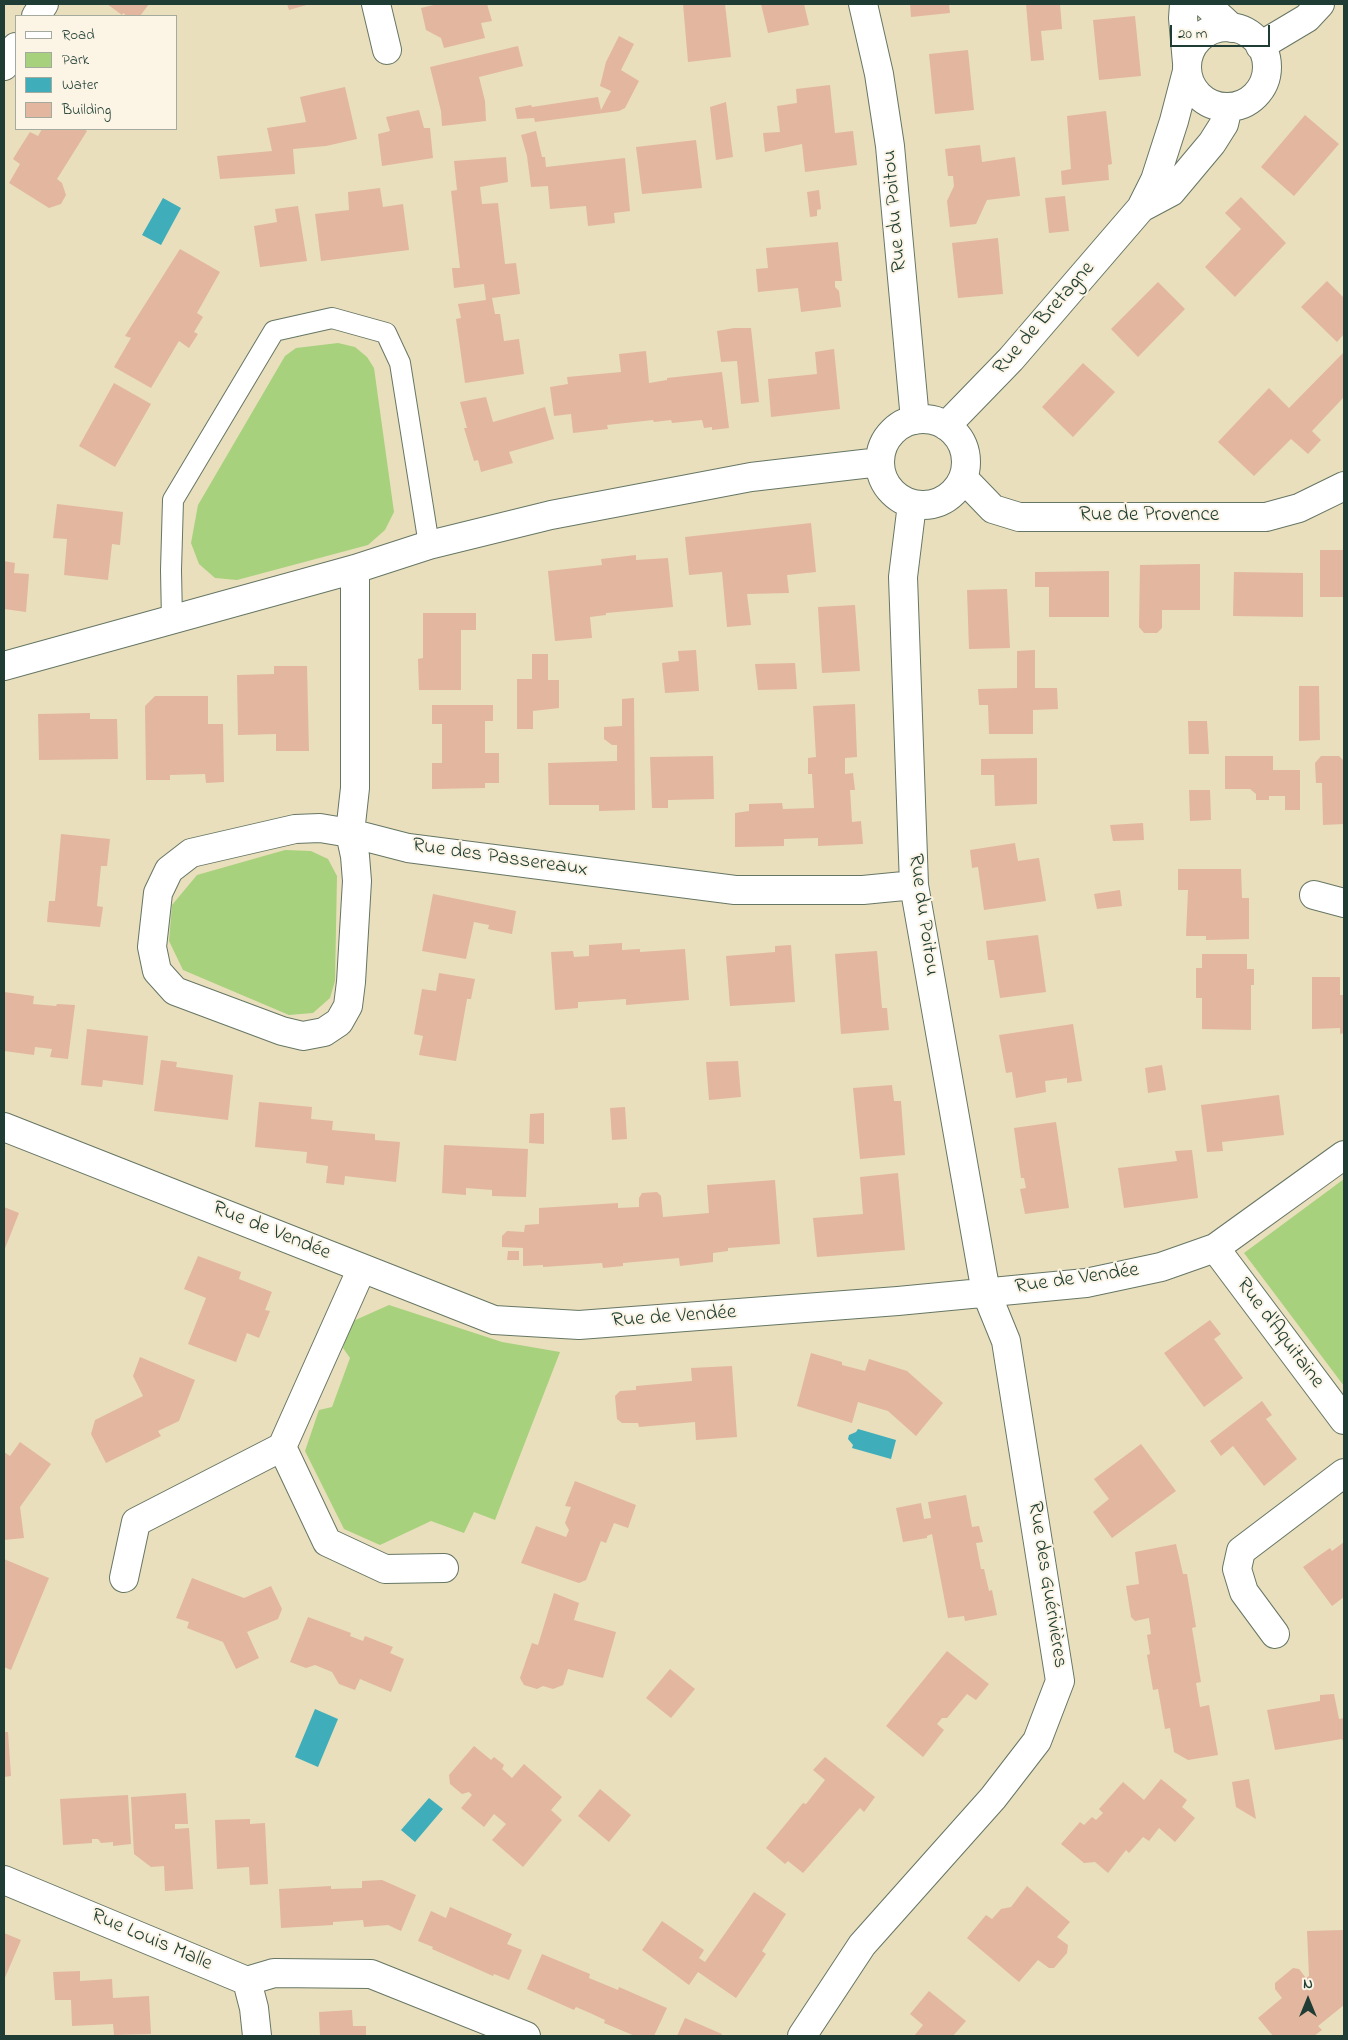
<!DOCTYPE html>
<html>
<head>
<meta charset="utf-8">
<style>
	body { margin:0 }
	#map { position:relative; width:1348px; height:2040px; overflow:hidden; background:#e9dfbc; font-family:"Indie Flower",sans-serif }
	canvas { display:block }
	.frame { position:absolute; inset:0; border:5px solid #1f3d34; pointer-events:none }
	.legend { position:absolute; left:15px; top:15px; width:162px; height:115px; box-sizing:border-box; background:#fcf5e5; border:1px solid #a4ab9e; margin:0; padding:6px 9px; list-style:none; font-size:15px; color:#1f3d34 }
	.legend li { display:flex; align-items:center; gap:10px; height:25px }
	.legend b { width:25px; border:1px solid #a4ab9e }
	.north { position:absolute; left:1283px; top:1975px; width:50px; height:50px; -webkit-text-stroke:4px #fcf5e5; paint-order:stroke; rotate:0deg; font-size:14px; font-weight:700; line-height:20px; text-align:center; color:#1f3d34 }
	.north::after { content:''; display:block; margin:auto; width:18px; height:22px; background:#1f3d34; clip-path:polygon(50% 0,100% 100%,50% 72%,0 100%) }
	.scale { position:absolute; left:1170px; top:25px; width:100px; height:22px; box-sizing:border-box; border:2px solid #1f3d34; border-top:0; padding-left:6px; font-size:15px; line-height:18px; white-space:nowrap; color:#1f3d34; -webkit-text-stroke:4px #fcf5e5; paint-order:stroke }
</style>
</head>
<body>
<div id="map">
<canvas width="1348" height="2040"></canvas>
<div class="frame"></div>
<ul class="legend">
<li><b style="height:6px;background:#fff"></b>Road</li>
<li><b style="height:14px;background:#a7d17d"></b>Park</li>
<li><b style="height:14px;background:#3faeba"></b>Water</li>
<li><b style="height:14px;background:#e3b6a0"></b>Building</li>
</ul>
<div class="north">N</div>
<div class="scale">20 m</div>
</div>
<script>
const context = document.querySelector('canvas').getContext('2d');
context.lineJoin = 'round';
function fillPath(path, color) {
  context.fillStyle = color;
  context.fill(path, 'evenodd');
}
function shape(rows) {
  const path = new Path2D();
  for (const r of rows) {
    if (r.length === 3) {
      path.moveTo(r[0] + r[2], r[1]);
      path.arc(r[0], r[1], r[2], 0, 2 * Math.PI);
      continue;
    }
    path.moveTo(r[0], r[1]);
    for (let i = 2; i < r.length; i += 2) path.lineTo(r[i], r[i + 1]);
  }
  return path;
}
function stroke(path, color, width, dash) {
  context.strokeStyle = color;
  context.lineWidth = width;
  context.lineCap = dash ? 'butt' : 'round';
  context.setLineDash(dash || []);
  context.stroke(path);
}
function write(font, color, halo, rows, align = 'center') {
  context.font = font + ' "Indie Flower",sans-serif';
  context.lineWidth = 4;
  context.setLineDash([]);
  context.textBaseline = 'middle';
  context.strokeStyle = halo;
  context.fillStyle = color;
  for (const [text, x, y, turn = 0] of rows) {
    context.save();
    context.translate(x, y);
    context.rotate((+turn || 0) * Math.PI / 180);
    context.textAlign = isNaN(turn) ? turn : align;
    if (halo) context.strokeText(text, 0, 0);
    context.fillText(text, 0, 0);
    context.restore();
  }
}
const green = shape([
	[338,343,355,347,367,357,374,368,394,512,385,530,368,545,237,580,215,578,199,564,191,543,198,505,285,356,296,348],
	[285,850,311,851,328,859,337,876,335,981,330,998,313,1013,289,1015,183,970,169,941,172,905,197,875],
	[1344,1179,1344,1386,1244,1253],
	[389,1305,502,1342,560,1352,495,1520,474,1512,464,1533,431,1521,380,1545,344,1529,305,1451,319,1410,332,1407,350,1358,343,1348,351,1322]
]);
const water = shape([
	[163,198,181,208,161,245,142,235],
	[858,1429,896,1440,891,1459,852,1448,853,1445,848,1439,849,1435,856,1432],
	[315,1709,338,1719,318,1767,295,1757],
	[429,1798,443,1809,415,1842,401,1830]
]);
const building = shape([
	[107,4,149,4,140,16,127,16,123,13,122,15],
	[287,4,310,4,289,10],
	[438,4,487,4,492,21,481,23,485,38,444,48,441,38,426,30,421,8],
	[683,4,725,4,731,57,688,62],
	[761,4,804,4,809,25,768,33],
	[910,4,949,4,950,13,911,17],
	[1026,4,1060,4,1062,29,1041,31,1044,60,1031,61],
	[1135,16,1141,76,1099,80,1093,20],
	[619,36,634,44,621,70,639,81,625,108,619,111,535,122,534,118,517,119,515,108,531,105,532,107,598,97,601,110,611,91,600,86,606,62],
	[518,46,523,66,479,77,485,101,486,121,442,126,441,111,430,67],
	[968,50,974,110,935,114,929,54],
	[830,85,835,133,853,131,857,165,805,172,802,144,765,152,763,133,780,132,777,106,797,103,796,89],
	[345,87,357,139,326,146,293,149,295,174,220,179,217,156,272,151,267,128,306,122,300,97],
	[726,102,733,157,716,160,710,107],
	[419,110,424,128,430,128,433,158,382,166,378,134,390,131,386,117],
	[1106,111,1112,164,1108,165,1109,180,1062,185,1061,171,1071,169,1067,116],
	[1305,115,1339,144,1294,196,1261,167],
	[42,129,84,129,87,131,57,179,62,183,66,195,61,204,49,208,9,183,20,164,13,159,21,146,30,132,38,136],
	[536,131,542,157,545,157,546,167,625,158,630,211,614,213,615,223,588,226,586,206,550,209,548,186,531,187,527,156,521,135],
	[696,140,702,188,642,194,636,147],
	[980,145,982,162,1015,157,1020,196,987,200,976,224,950,227,947,201,954,186,953,176,948,176,945,149],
	[506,157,508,182,480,187,482,204,498,203,505,264,516,263,520,294,492,298,495,314,500,314,504,341,519,339,524,374,465,383,456,319,461,318,458,304,486,300,484,284,454,288,452,268,460,268,451,191,457,190,454,161],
	[380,188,383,207,403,204,409,250,321,261,315,214,349,210,348,192],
	[819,190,821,209,817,210,817,216,810,217,807,192],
	[1065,196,1069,231,1049,233,1045,198],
	[1241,197,1286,243,1235,297,1205,267,1241,229,1225,213],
	[298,206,307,261,260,267,254,226,277,222,275,209],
	[998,238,1003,294,958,298,952,243],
	[838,242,842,281,835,281,835,287,839,291,841,307,801,312,798,288,758,292,756,269,768,268,766,248],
	[180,249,220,272,197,313,203,317,194,332,198,334,189,348,179,341,151,388,114,367,131,338,125,336],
	[1327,281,1344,298,1344,334,1337,342,1301,307],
	[1158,282,1185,309,1138,357,1111,329],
	[734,328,751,328,759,402,741,404,737,361,721,362,717,331],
	[834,349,840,409,771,417,768,379,817,374,815,352],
	[646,351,649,383,667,380,667,378,722,372,729,428,712,430,712,427,704,428,702,420,672,423,671,420,654,422,653,420,607,425,608,429,573,433,571,414,554,416,550,387,568,384,567,377,621,372,619,354],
	[1344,352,1344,397,1312,431,1321,440,1308,454,1291,439,1254,476,1218,442,1269,388,1289,408],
	[1083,363,1115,392,1073,437,1042,407],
	[114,383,151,404,115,467,79,446],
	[486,397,493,422,545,407,554,439,509,452,513,463,481,472,478,460,474,461,464,428,467,428,460,402],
	[57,504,123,512,120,545,112,544,108,580,64,575,67,539,53,538],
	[811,523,816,572,787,575,789,593,747,594,751,625,727,627,722,572,689,575,685,537],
	[1320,550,1344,550,1344,597,1320,597],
	[636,555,636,560,668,558,673,607,606,613,606,615,590,617,592,638,555,641,548,571,602,565,601,559],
	[4,561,15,563,14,573,29,574,26,612,4,609],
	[1200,564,1200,610,1162,610,1162,628,1157,633,1144,633,1139,627,1140,565],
	[1109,571,1109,617,1049,617,1049,587,1035,587,1035,572],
	[1234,572,1303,573,1303,617,1233,616],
	[1007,589,1010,648,969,649,967,590],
	[855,605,860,671,822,673,818,607],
	[423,613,476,613,476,630,461,630,461,690,419,690,418,659,423,658],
	[696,650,699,691,665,693,662,663,679,661,678,651],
	[1035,650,1035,688,1057,688,1058,709,1033,710,1033,734,989,734,988,705,979,705,978,689,1017,688,1017,651],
	[532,654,548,654,548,680,559,680,559,708,533,711,533,729,517,729,517,679,532,679],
	[795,663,797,689,758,690,755,664],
	[274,666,307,666,309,751,276,751,276,734,238,735,237,675,274,674],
	[1299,686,1319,686,1320,740,1299,741],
	[155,696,208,696,208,724,223,724,224,782,206,783,205,774,170,775,170,780,146,780,145,706],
	[634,698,635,810,599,811,599,805,549,805,548,763,617,761,617,745,612,745,604,739,604,727,622,726,622,699],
	[855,704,857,757,845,758,845,774,853,773,855,790,850,790,852,822,861,821,863,844,818,846,818,838,784,839,784,846,735,847,735,813,749,811,749,804,782,803,783,809,814,808,812,774,808,774,808,758,816,757,813,706],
	[432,705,493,705,493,721,485,721,485,753,499,753,499,783,485,783,485,788,432,789,432,763,442,763,442,724,432,724],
	[90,713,90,719,117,719,118,759,39,760,38,714],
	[1188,721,1207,721,1209,754,1189,754],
	[713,756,714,799,668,800,668,808,652,808,650,757],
	[1225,756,1273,756,1273,770,1300,770,1300,810,1285,810,1285,796,1269,796,1269,800,1256,800,1256,794,1250,789,1225,789],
	[1321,756,1339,756,1344,761,1344,824,1323,825,1322,783,1316,783,1315,763],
	[1037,758,1037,804,995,806,994,775,981,775,981,759],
	[1189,790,1210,790,1211,820,1190,821],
	[1143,823,1144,840,1113,841,1110,825],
	[61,834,110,839,107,866,101,866,97,906,103,907,100,927,47,922,49,901,55,901],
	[1015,843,1018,861,1039,858,1046,901,984,910,978,867,972,868,970,850],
	[1178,869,1241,869,1242,898,1249,898,1249,939,1206,940,1206,936,1186,936,1188,890,1178,890],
	[1120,890,1122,906,1097,909,1094,894],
	[433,894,516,911,512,934,488,929,489,925,474,922,466,959,422,951],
	[1038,935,1046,992,1000,998,994,960,988,960,986,941],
	[622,943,622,950,640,949,640,952,685,949,689,1000,626,1005,626,999,578,1002,578,1008,555,1010,551,952,573,951,574,957,589,956,589,945],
	[791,945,795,1002,730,1006,726,956,775,952,775,946],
	[877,951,882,1008,887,1008,889,1030,841,1034,835,954],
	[1202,954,1247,954,1247,969,1254,969,1254,985,1251,985,1251,1030,1202,1029,1202,998,1196,998,1196,968,1202,968],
	[439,973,475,979,471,999,467,999,456,1061,419,1055,423,1036,414,1034,422,989,436,991],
	[1312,977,1340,977,1340,995,1344,995,1344,1033,1340,1034,1340,1028,1312,1029],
	[4,992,34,996,33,1004,56,1006,57,1004,75,1005,68,1059,50,1057,52,1049,35,1047,34,1055,4,1051],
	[1073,1024,1082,1081,1067,1083,1067,1078,1045,1081,1046,1092,1016,1098,1012,1072,1006,1073,999,1035],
	[87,1029,148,1036,143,1085,103,1080,102,1087,81,1085],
	[161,1060,177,1062,176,1067,233,1075,228,1120,154,1111],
	[738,1061,741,1097,709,1100,706,1062],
	[1162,1065,1166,1090,1148,1093,1145,1068],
	[892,1085,894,1101,901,1101,905,1155,860,1159,853,1088],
	[1279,1095,1284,1135,1222,1142,1223,1151,1207,1152,1201,1105],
	[259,1102,312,1107,311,1119,333,1121,332,1130,375,1134,375,1140,400,1142,396,1182,345,1176,344,1185,326,1183,328,1166,306,1163,307,1152,255,1147],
	[625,1107,627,1139,612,1140,610,1108],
	[544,1113,544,1144,529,1143,530,1114],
	[1056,1122,1069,1208,1025,1214,1020,1189,1026,1188,1024,1178,1021,1178,1014,1128],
	[444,1145,528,1149,526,1197,492,1196,492,1190,466,1188,466,1195,442,1193],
	[1192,1150,1198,1198,1124,1208,1118,1168,1177,1161,1175,1151],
	[898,1173,905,1250,817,1257,813,1218,863,1214,860,1177],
	[775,1180,780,1244,728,1248,728,1251,713,1253,713,1262,680,1266,679,1258,623,1263,623,1266,603,1268,602,1263,543,1267,543,1265,523,1266,523,1248,502,1247,502,1236,507,1231,524,1232,525,1225,539,1224,539,1208,618,1203,618,1208,639,1207,639,1198,642,1193,657,1192,661,1196,663,1217,709,1213,707,1185],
	[4,1207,19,1213,4,1251],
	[508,1251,519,1251,519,1260,507,1260],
	[198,1256,241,1272,239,1279,272,1292,265,1310,270,1311,259,1338,247,1333,236,1362,188,1344,206,1298,184,1289],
	[1210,1320,1221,1334,1214,1339,1243,1378,1204,1407,1164,1353],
	[811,1353,842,1362,842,1365,865,1371,869,1359,907,1371,943,1403,916,1436,888,1411,858,1402,852,1423,797,1406],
	[140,1357,195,1380,179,1421,158,1431,161,1436,106,1463,91,1434,95,1420,143,1396,133,1376],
	[732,1366,737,1437,696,1440,695,1422,639,1427,638,1423,622,1423,617,1419,615,1396,620,1391,636,1390,636,1386,692,1381,691,1368],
	[1262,1401,1272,1415,1266,1419,1297,1459,1264,1486,1233,1446,1221,1456,1210,1441],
	[20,1442,51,1464,20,1507,24,1538,4,1540,4,1452,10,1456],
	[1141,1444,1176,1491,1112,1538,1093,1512,1109,1499,1094,1479],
	[575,1481,636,1505,628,1528,614,1523,606,1543,601,1541,586,1580,579,1583,521,1563,536,1526,566,1537,569,1530,565,1523,571,1507,565,1506],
	[966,1495,972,1527,979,1526,983,1542,976,1543,981,1569,984,1569,989,1591,992,1590,997,1615,965,1621,964,1616,948,1618,932,1534,927,1536,927,1538,903,1542,896,1508,921,1503,924,1519,931,1518,928,1502],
	[1344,1542,1344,1597,1332,1606,1303,1567,1330,1548,1332,1551],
	[1176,1544,1183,1574,1187,1574,1196,1627,1192,1628,1201,1682,1196,1683,1200,1707,1209,1705,1218,1755,1188,1760,1174,1752,1170,1728,1165,1729,1158,1689,1153,1690,1147,1655,1150,1654,1147,1635,1151,1634,1149,1618,1135,1621,1131,1617,1126,1586,1139,1584,1135,1552],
	[4,1559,49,1578,11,1670,4,1667],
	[192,1578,244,1598,271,1586,282,1609,278,1619,247,1632,259,1658,236,1669,223,1642,187,1628,189,1622,176,1618],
	[554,1593,579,1603,574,1620,616,1632,603,1678,568,1669,563,1685,553,1689,543,1686,537,1689,524,1685,520,1678,532,1643,538,1645],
	[308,1617,351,1633,350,1636,363,1641,365,1636,393,1647,390,1653,404,1659,391,1692,360,1679,355,1690,339,1684,332,1672,315,1665,306,1668,290,1662],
	[947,1651,989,1684,976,1700,967,1694,947,1718,942,1718,937,1724,944,1730,923,1757,886,1726],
	[670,1669,695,1689,671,1718,646,1698],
	[1334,1694,1339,1719,1344,1718,1344,1744,1342,1739,1275,1750,1267,1710,1320,1701,1320,1695],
	[4,1732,8,1732,11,1776,4,1777],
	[474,1746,491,1760,494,1757,504,1765,502,1769,512,1778,524,1764,562,1797,551,1810,562,1820,523,1867,492,1840,506,1824,494,1814,484,1827,461,1808,472,1795,469,1792,462,1794,450,1784,449,1775],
	[825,1757,875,1797,864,1812,860,1808,803,1873,788,1861,785,1864,766,1848,803,1803,806,1804,825,1780,813,1770],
	[1161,1779,1187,1800,1182,1807,1195,1818,1175,1842,1159,1828,1149,1841,1143,1837,1129,1853,1126,1850,1108,1873,1095,1862,1084,1863,1061,1844,1080,1822,1084,1825,1092,1817,1096,1820,1103,1813,1099,1809,1123,1782,1144,1800],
	[1249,1779,1256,1819,1236,1807,1232,1782],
	[600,1789,631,1815,609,1842,578,1816],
	[186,1793,188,1824,175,1824,175,1829,189,1828,193,1889,165,1891,164,1866,151,1867,134,1854,131,1797],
	[128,1795,131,1844,113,1846,113,1842,101,1843,98,1839,92,1839,92,1843,63,1845,60,1799],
	[250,1819,250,1824,265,1823,268,1884,250,1885,249,1867,217,1869,215,1820],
	[382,1880,416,1895,401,1931,388,1925,364,1927,363,1920,333,1922,333,1925,281,1928,279,1889,331,1886,331,1889,362,1888,362,1881],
	[1027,1886,1070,1922,1057,1937,1068,1945,1067,1953,1054,1968,1049,1968,1038,1960,1019,1982,967,1938,986,1915,992,1919,1001,1909,1011,1907],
	[754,1892,786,1914,762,1951,766,1954,736,1998,698,1972,689,1985,642,1950,662,1921,704,1950,699,1958,705,1962],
	[450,1907,512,1934,507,1944,522,1950,509,1980,494,1974,493,1976,432,1949,433,1947,418,1941,431,1911,446,1918],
	[1344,1930,1344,2005,1318,2026,1322,2030,1314,2036,1273,2036,1258,2018,1282,1998,1275,1989,1275,1983,1293,1968,1299,1969,1306,1978,1309,1976,1307,1931],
	[4,1933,21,1940,4,1980],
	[542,1954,590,1974,589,1978,618,1990,619,1987,667,2008,654,2036,635,2036,604,2023,605,2020,590,2013,576,2007,574,2010,527,1989],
	[80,1971,80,1981,112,1979,113,1998,149,1996,151,2034,114,2035,113,2024,72,2026,71,2000,55,2000,53,1972],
	[929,1991,966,2021,953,2036,914,2036,923,2025,910,2014],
	[352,2010,353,2026,366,2026,366,2036,320,2036,319,2012],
	[685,2018,722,2034,721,2036,677,2036]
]);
const service = shape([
	[172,620,171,570,173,500,274,331,332,318,386,333,400,363,429,545]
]);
const minor = shape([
	[376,4,387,50],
	[863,4,879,74,890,146,915,420],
	[1184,4,1183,18,1187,63],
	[1206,4,1232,28],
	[36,16,44,4],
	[1227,67,40],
	[1260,46,1307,18,1320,4],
	[4,66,16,47],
	[1141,208,1171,192,1212,143,1224,124,1228,107],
	[923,462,43],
	[946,426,1011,359,1141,208,1155,180,1174,121,1187,71],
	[963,478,993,509,1019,517,1266,517,1299,508,1344,486],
	[355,569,355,788,350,833,355,856,357,881,351,982,348,1006,339,1022,324,1032,303,1036,282,1031,175,991,157,971,152,947,158,893,169,870,191,853,295,829,320,828,350,833,408,848,735,890,863,890,914,885],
	[4,666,355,569,429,545,551,515,751,477,880,462],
	[1314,895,1344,903],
	[4,1127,494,1320,579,1325,898,1301,1086,1283,1161,1267,1215,1248,1344,1155],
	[1215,1248,1344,1420],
	[282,1447,327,1542,385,1569,444,1568],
	[124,1578,136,1522,282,1447,362,1268],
	[1275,1634,1244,1592,1237,1569,1241,1551,1344,1473],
	[4,1880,247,1981,254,2008,257,2036],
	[247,1981,274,1973,371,1974,526,2036],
	[802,2036,862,1945,993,1798,1037,1741,1060,1681,1006,1341,986,1292,983,1276,914,885,903,577,912,504]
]);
const streetNames = [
	["Rue du Poitou",896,211,-95],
	["Rue de Bretagne",1045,319,-49],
	["Rue de Provence",1149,517],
	["Rue des Passereaux",500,859,8],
	["Rue du Poitou",922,915,82],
	["Rue de Vendée",271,1232,22],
	["Rue de Vendée",1077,1280,-8],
	["Rue de Vendée",674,1318,-4],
	["Rue d'Aquitaine",1279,1334,53],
	["Rue des Guérivières",1046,1585,81],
	["Rue Louis Malle",151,1941,23]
];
fillPath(green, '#a7d17d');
fillPath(water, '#3faeba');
fillPath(building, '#e3b6a0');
stroke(service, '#667664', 22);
stroke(minor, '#667664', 30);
stroke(service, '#fff', 20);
stroke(minor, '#fff', 28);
write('21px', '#1f3d34', '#fcf5e5', streetNames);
</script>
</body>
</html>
